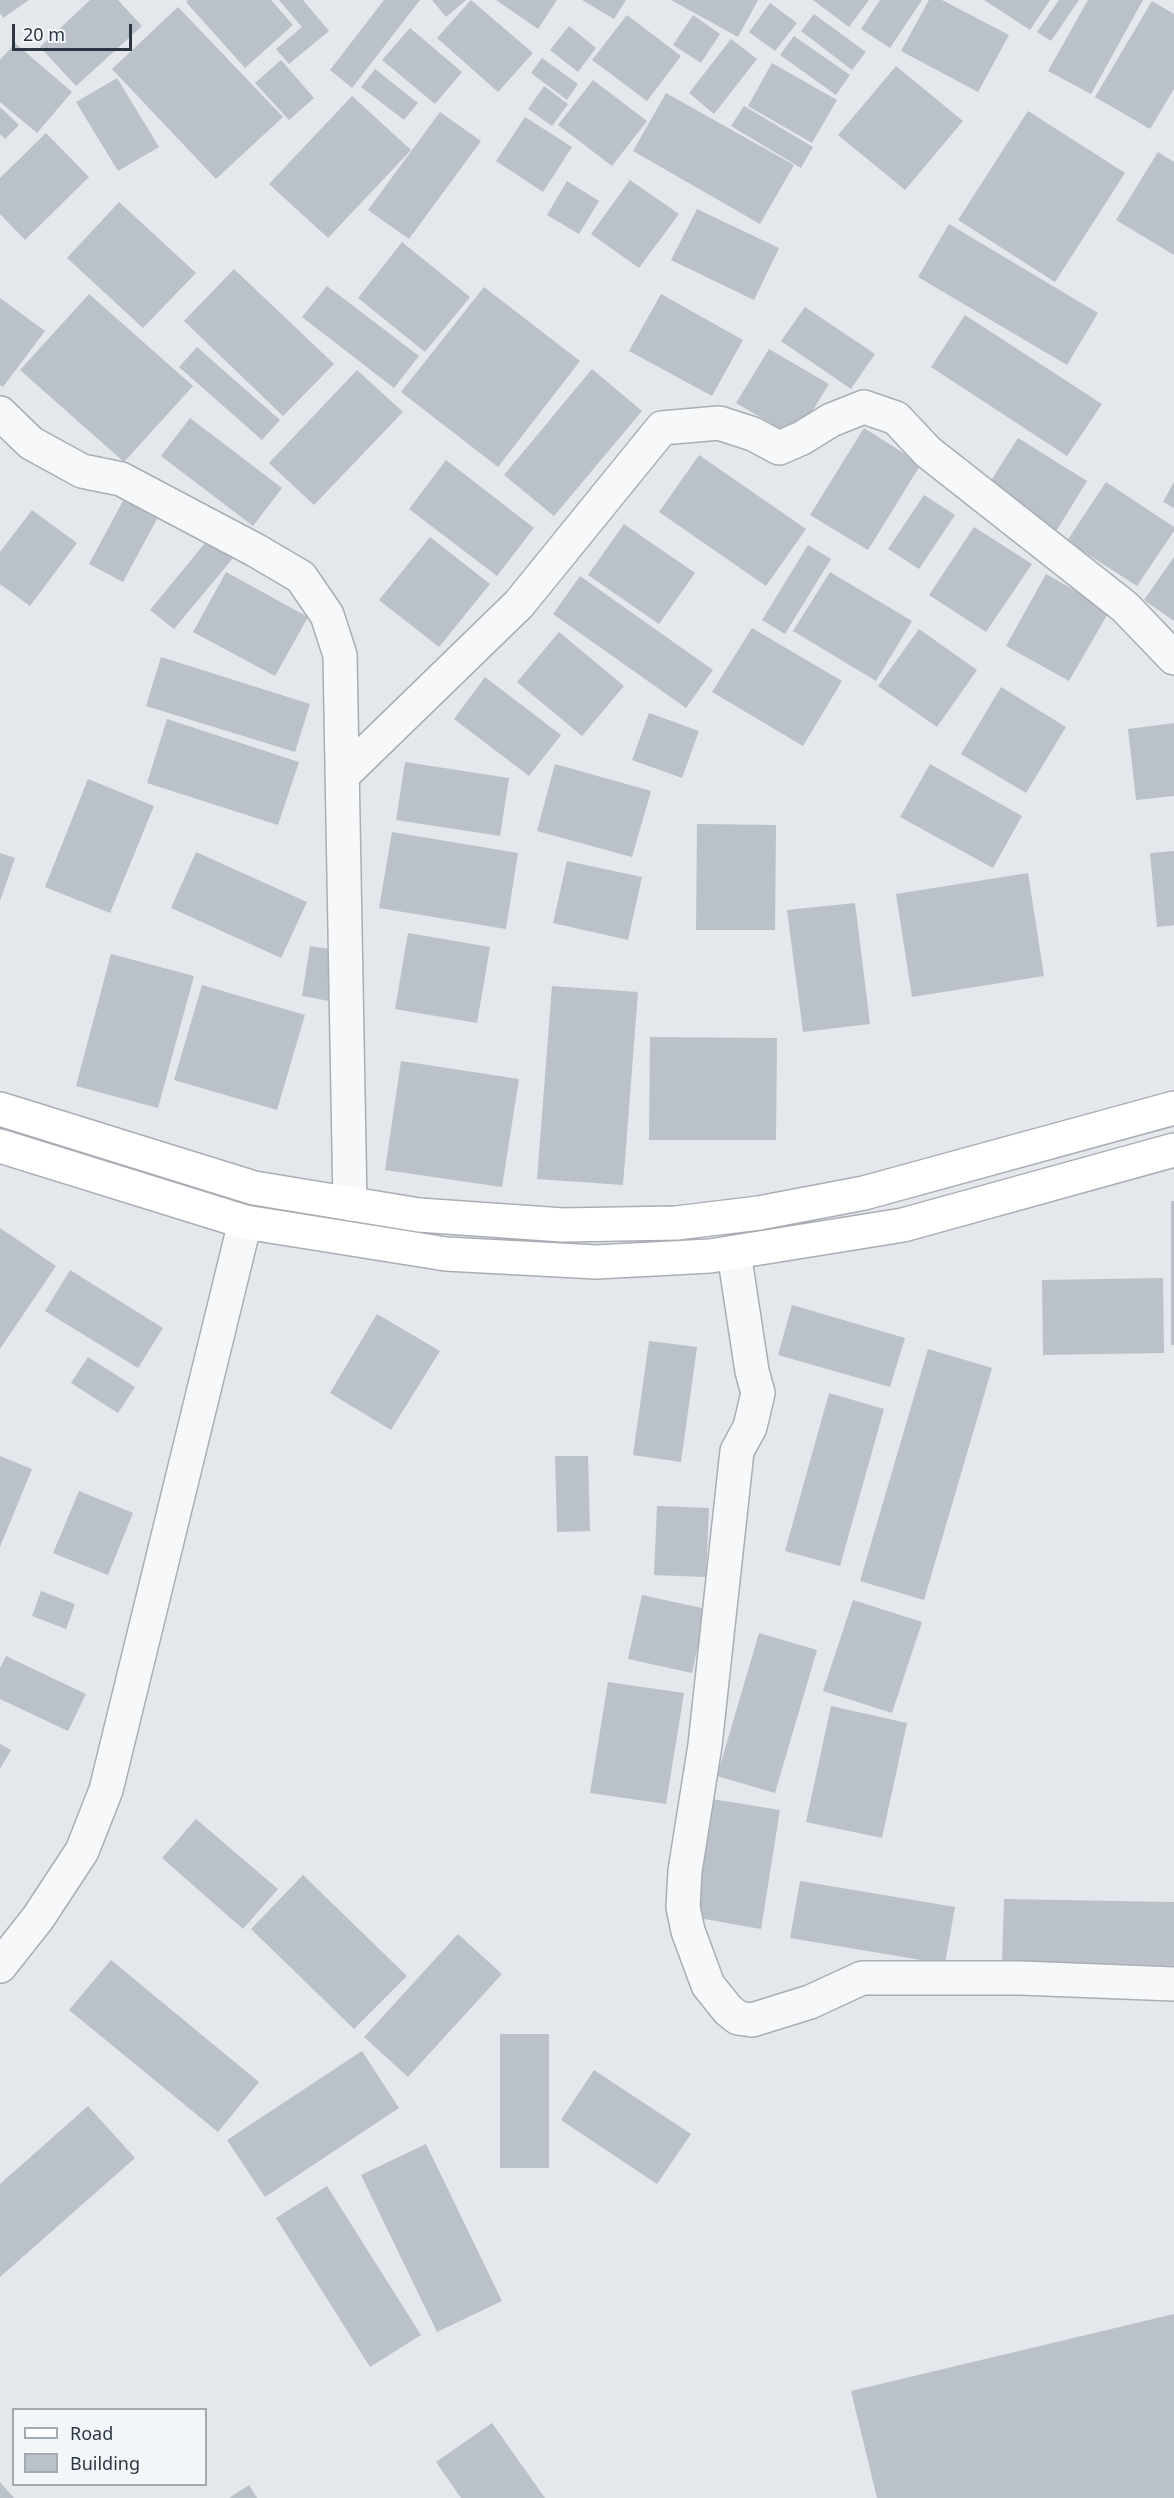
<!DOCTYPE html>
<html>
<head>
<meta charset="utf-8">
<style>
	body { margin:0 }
	#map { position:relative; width:1174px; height:2498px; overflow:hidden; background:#e4e7eb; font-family:"Noto Sans",sans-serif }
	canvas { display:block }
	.legend { position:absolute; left:12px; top:2408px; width:195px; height:78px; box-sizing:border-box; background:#f3f6f8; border:2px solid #a3a9b0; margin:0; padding:8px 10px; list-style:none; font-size:18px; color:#2c3643 }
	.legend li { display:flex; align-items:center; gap:12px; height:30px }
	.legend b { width:30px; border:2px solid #a3a9b0 }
	.scale { position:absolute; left:12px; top:24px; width:120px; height:27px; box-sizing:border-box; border:3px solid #2c3643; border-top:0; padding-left:8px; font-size:18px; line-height:21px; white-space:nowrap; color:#2c3643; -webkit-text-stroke:4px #f3f6f8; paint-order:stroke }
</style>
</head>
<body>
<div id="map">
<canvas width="1174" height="2498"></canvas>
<ul class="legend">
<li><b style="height:8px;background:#fff"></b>Road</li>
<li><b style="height:16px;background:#bbc1c8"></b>Building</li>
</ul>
<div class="scale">20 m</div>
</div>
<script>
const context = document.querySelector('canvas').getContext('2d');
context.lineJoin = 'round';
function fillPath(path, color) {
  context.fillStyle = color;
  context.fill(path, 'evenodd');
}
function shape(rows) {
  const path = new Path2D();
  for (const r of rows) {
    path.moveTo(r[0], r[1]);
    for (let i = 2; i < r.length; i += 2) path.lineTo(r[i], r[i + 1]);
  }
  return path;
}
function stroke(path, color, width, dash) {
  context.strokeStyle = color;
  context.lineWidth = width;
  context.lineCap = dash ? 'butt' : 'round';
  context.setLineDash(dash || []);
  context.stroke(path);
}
const building = shape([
	[0,0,29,0,3,18,0,13],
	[90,0,118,0,142,26,76,86,40,47],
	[188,0,271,0,293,25,245,68,186,2],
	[279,0,303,0,329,31,289,64,276,49,302,27],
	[384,0,420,0,352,88,330,70],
	[432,0,466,0,446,17],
	[471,0,533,53,498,92,437,38],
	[496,0,557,0,538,29],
	[582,0,626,0,614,19],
	[671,0,758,0,738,37],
	[813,0,869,0,849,27],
	[880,0,922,0,890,48,861,29],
	[929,0,942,0,1009,35,978,92,901,51],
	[984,0,1050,0,1030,30],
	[1059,0,1079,0,1051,41,1037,32],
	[1088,0,1143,0,1091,94,1048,71],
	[1152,1,1174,14,1174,89,1150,129,1095,97],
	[770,3,797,23,775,51,749,32],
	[178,7,283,117,216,179,112,69],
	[814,14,866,52,852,70,801,31],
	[627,15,681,56,647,101,592,60],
	[693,15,720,34,701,63,673,45],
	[569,26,596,48,578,72,550,50],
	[410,28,462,72,435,104,382,60],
	[794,36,850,75,836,95,780,55],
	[731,39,757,59,714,114,689,93],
	[15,43,72,92,37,133,0,102,0,60],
	[542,58,578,84,567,100,531,73],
	[281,60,314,98,289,120,255,83],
	[772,63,837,100,812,143,748,106],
	[896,66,963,121,905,190,838,135],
	[375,69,418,103,404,120,361,87],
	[117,78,159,147,118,171,76,102],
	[593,80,647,121,612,166,558,125],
	[544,86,568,104,552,126,528,109],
	[666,93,794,165,760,224,633,151],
	[352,96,411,150,328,238,269,184],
	[744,106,813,147,801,168,731,126],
	[0,107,19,125,5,139,0,134],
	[1028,111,1125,173,1055,282,958,220],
	[440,112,481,141,409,239,368,210],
	[525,117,572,147,543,192,496,161],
	[46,133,89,177,25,240,0,214,0,178],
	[1158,152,1174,162,1174,255,1116,220],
	[630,180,679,214,639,268,591,234],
	[567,181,599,201,579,234,547,215],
	[119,202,196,273,143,328,67,258],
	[697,209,779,248,754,300,671,260],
	[949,224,1098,313,1067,365,918,277],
	[402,242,470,297,425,352,358,298],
	[234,269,334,364,283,416,184,321],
	[327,286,419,356,394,388,302,317],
	[484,287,580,361,498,467,401,392],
	[89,294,193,386,124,462,20,370],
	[661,294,743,340,712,396,629,351],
	[0,298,45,331,3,387,0,385],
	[805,307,875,354,851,389,781,341],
	[965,315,1102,404,1067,456,931,367],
	[197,347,280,420,262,440,179,367],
	[769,349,829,384,796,438,736,403],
	[592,369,642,411,554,516,504,475],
	[357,370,403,412,314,505,269,463],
	[190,418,282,488,253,526,161,456],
	[864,428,921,464,868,550,810,515],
	[1018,438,1087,481,1055,533,985,490],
	[699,455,806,529,766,586,659,512],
	[446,460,534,528,497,576,409,509],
	[1106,482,1174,527,1174,531,1137,586,1067,541],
	[1174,482,1174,508,1163,502],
	[924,495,955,515,919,569,888,549],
	[124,499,158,517,123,582,89,564],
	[32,510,77,543,30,606,0,584,0,552],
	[624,524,695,573,659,624,588,575],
	[974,527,1032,564,986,632,929,595],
	[210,537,234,557,174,629,150,610],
	[430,537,490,584,439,647,379,600],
	[808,545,831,559,785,634,762,620],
	[1174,557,1174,621,1144,600],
	[226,572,308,617,275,676,193,632],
	[830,572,912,621,876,681,793,631],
	[1046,574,1110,610,1069,681,1006,646],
	[580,576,713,670,686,708,553,614],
	[752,628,842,681,803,746,712,692],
	[919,629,977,670,937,727,878,686],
	[559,632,624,686,582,736,517,682],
	[161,657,310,704,295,752,146,706],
	[485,677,561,735,529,776,454,719],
	[1001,687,1066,727,1026,793,961,754],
	[649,713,699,731,682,778,632,760],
	[167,719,299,762,278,825,147,783],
	[1174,723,1174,796,1136,800,1128,729],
	[405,762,509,778,500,836,396,820],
	[555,764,651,791,632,857,537,831],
	[930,764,1022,816,993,868,900,817],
	[88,779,154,806,110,913,45,887],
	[697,824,776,825,775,930,696,930],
	[392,832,518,853,506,929,379,908],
	[1174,851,1174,925,1157,927,1150,853],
	[196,852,307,902,281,958,171,908],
	[0,853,15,858,0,901],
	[567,861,642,877,628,940,553,923],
	[1028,873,1044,976,912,997,896,894],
	[855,903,870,1024,803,1032,787,910],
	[408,933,490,947,477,1023,395,1009],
	[310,946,337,950,329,1001,302,996],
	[111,954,194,976,158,1108,76,1086],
	[202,985,305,1015,277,1110,174,1080],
	[552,986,638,992,623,1185,537,1179],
	[650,1037,777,1038,776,1140,649,1140],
	[401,1061,519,1079,502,1187,385,1170],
	[1171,1201,1174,1201,1174,1345,1171,1345],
	[0,1228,56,1266,0,1349],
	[70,1270,163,1328,138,1368,45,1311],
	[1163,1278,1164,1353,1043,1355,1042,1280],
	[792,1305,905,1338,890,1387,778,1355],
	[377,1314,440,1351,391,1430,330,1393],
	[649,1341,697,1347,681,1462,633,1455],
	[928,1349,992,1368,924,1600,860,1581],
	[88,1357,135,1387,118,1413,71,1383],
	[829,1393,884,1409,840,1566,785,1551],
	[0,1456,32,1469,0,1547],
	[555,1456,588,1456,590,1531,557,1532],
	[79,1491,133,1513,108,1575,53,1553],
	[657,1506,709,1508,706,1577,654,1575],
	[41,1591,75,1604,66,1629,32,1616],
	[642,1595,706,1609,692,1673,628,1659],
	[853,1600,922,1622,892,1713,823,1691],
	[759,1633,817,1650,775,1793,717,1776],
	[6,1656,86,1694,68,1731,0,1699,0,1668],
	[608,1682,684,1693,666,1804,590,1793],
	[831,1706,907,1723,882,1838,806,1822],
	[0,1744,11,1750,0,1769],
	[712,1799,780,1810,761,1929,693,1917],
	[196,1819,278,1889,243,1929,162,1858],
	[303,1875,407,1976,354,2029,251,1929],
	[800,1881,955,1907,945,1964,790,1938],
	[1004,1899,1174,1902,1174,1967,1002,1964],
	[458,1934,502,1974,408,2077,364,2037],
	[111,1960,259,2082,218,2132,69,2010],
	[500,2034,549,2034,549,2168,500,2168],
	[362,2051,399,2108,265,2197,227,2140],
	[594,2070,691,2134,657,2184,561,2120],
	[88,2106,135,2158,0,2277,0,2184],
	[426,2144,502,2301,437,2332,361,2175],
	[327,2186,421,2335,370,2367,276,2218],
	[1174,2314,1174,2498,877,2498,851,2391],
	[492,2423,545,2498,461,2498,436,2462],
	[0,2482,14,2498,0,2498],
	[249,2485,257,2498,229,2498]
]);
const street = shape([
	[0,413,31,443,82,471,121,479,257,551,301,577,327,615,340,655,350,1204],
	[342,776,519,604,662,428,719,423,753,434,779,448,802,438,831,420,864,407,896,418,928,452,1125,607,1174,658],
	[734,1253,752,1371,758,1393,750,1427,737,1451,705,1745,685,1871,683,1907,688,1931,708,1985,728,2010,738,2018,752,2020,810,2002,862,1978,1021,1978,1174,1984],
	[0,1966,38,1918,82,1851,106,1790,245,1222]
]);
const secondary = shape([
	[0,1109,254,1188,419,1215,563,1225,676,1223,759,1213,864,1193,1174,1108],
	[0,1146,245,1222,446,1254,596,1262,710,1256,903,1225,1174,1150]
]);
fillPath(building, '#bbc1c8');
stroke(street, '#a9aeb5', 36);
stroke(secondary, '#a9aeb5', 36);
stroke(street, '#f6f8f9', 33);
stroke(secondary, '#fff', 33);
</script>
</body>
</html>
